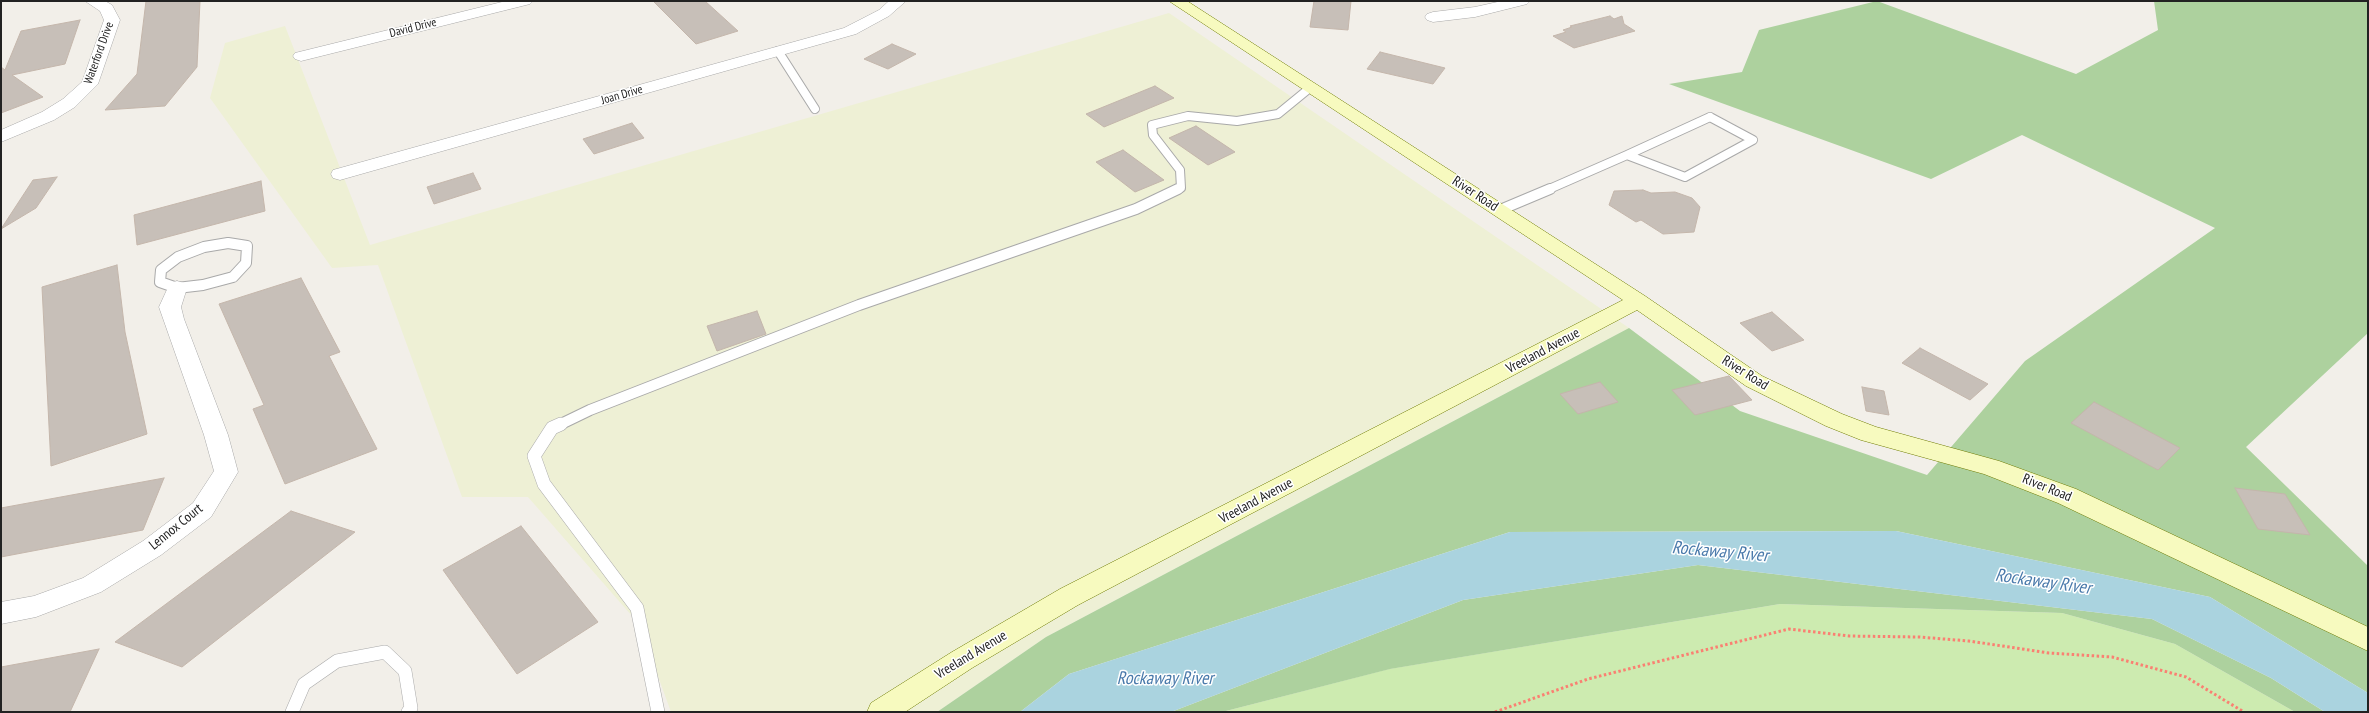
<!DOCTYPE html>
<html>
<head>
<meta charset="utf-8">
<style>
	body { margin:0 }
	#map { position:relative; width:2369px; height:713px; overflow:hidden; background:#f2efe9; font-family:"PT Sans Narrow",sans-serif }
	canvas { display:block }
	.frame { position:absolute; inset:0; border:2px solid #222; pointer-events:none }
</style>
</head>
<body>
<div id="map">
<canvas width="2369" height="713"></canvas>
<div class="frame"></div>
</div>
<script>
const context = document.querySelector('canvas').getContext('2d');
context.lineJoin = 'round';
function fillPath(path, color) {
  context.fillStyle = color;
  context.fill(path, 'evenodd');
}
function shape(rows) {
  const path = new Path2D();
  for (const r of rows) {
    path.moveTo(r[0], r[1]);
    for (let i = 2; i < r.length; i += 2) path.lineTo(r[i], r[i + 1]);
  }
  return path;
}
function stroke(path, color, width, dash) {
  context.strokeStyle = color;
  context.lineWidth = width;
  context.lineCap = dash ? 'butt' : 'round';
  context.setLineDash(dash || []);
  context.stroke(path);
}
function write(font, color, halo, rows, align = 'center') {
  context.font = font + ' "PT Sans Narrow",sans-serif';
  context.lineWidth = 3;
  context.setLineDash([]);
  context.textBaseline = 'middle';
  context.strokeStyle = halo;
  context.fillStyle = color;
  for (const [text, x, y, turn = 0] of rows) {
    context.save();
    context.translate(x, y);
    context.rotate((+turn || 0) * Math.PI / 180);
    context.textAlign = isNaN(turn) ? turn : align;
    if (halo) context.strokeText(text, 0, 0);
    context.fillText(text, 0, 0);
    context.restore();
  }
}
const farmland = shape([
	[1169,13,1629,328,1046,637,937,712,671,712,639,624,528,497,462,497,378,265,332,268,210,98,225,43,285,26,370,245]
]);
const grass = shape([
	[1780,604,2062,613,2175,644,2295,712,1222,712,1389,669]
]);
const forest = shape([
	[1877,1,2076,74,2158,30,2154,1,2368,1,2368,333,2246,447,2368,566,2368,693,2210,597,1896,531,1510,532,1069,674,1020,712,937,712,1046,637,1629,328,1740,411,1927,475,2025,361,2215,228,2022,135,1931,179,1669,84,1742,72,1759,30],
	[1698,565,2152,619,2271,678,2325,712,2295,712,2175,644,2062,613,1780,604,1390,669,1222,712,1171,712,1463,600]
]);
const water = shape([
	[1896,531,2210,597,2368,693,2368,712,2325,712,2271,678,2152,619,1698,565,1463,600,1171,712,1020,712,1069,674,1510,532]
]);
const building = shape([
	[146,1,200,1,197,67,165,106,105,110,137,74,146,1],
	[653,1,705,1,738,31,696,44,653,1],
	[1314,1,1351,1,1348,30,1310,27,1314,1],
	[1610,16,1614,19,1622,16,1624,24,1635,31,1574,48,1553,36,1566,32,1563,30,1572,27,1570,26,1610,16],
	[80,20,65,64,12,75,43,97,1,113,1,67,5,70,21,31,80,20],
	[892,44,916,54,888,69,864,59,892,44],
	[1380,52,1445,68,1433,84,1367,69,1380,52],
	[1155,86,1174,98,1104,127,1086,114,1155,86],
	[632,123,644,138,594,154,583,139,632,123],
	[1196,126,1235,152,1208,165,1169,138,1196,126],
	[1123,150,1164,180,1135,192,1096,162,1123,150],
	[473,173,481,189,434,204,427,187,473,173],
	[57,177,36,208,1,229,33,180,57,177],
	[261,181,265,211,137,245,134,215,261,181],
	[1643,190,1651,193,1675,192,1692,198,1700,207,1694,232,1663,234,1641,220,1636,222,1609,205,1614,191,1643,190],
	[117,265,125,332,147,434,51,466,42,287,117,265],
	[301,278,340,352,329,356,377,449,285,484,253,409,264,405,219,304,301,278],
	[757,311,766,334,717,351,707,326,757,311],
	[1772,312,1804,340,1772,351,1740,323,1772,312],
	[1920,348,1988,384,1970,400,1902,363,1920,348],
	[1729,376,1752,400,1695,415,1672,390,1729,376],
	[1600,382,1618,402,1578,414,1560,394,1600,382],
	[1862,387,1884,391,1889,415,1866,411,1862,387],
	[2094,402,2180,448,2158,470,2071,423,2094,402],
	[164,478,143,530,1,557,1,508,164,478],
	[2235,488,2285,494,2310,535,2258,529,2235,488],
	[291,511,355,532,182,667,115,642,291,511],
	[521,526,598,622,517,674,443,570,521,526],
	[99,649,70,712,1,712,1,667,99,649]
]);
const path = shape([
	[1495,712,1588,679,1789,629,1849,636,1919,637,1969,641,2049,653,2112,657,2186,677,2244,712]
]);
const laneFar2 = shape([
	[778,51,815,109],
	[1710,117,1753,140,1685,177,1627,155,1710,117],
	[1176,190,1181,188,1180,170,1153,135,1152,125,1188,116,1237,121,1278,114,1311,87],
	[1547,190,1627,155]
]);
const laneFar1 = shape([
	[1500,210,1550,189],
	[228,243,247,246,246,263,233,277,203,285,177,288,160,282,161,270,178,257,204,247,228,243],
	[559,425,590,410,859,305,1136,209,1178,189]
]);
const lane = shape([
	[561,424,552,428,534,456,544,484,637,608,658,712],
	[292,712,304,684,337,661,385,652,405,671,411,708,408,712]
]);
const street = shape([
	[85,1,105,1,112,5,120,20,98,84,75,107,54,120,1,142,1,130,42,112,63,99,82,82,104,20,100,11,85,1],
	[506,1,533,1,530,4,301,61,295,59,293,56,295,53,506,1],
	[889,1,906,1,889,16,856,34,347,178,340,180,333,178,331,174,333,170,844,28,879,10,889,1],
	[1502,1,1530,1,1527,4,1475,17,1433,22,1427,20,1425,17,1427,14,1433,12,1475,7,1502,1],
	[177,281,184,283,187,288,181,307,184,319,228,435,238,472,211,517,161,555,101,592,36,617,1,624,1,602,34,596,83,578,143,541,193,503,214,471,204,435,159,307,170,283,177,281]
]);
const secondary = shape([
	[1169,1,1187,1,1645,296,1762,376,1842,414,1876,427,1999,461,2076,489,2368,627,2368,651,2058,503,1984,474,1861,440,1826,426,1746,386,1637,310,1078,605,972,668,905,712,867,712,871,703,952,652,1060,589,1623,300,1169,1]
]);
const farStreetnames = [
	["David Drive",413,28,-14],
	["Waterford Drive",99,53,-70],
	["Joan Drive",622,95,-16]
];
const streetNames = [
	["River Road",1475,194,33],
	["Vreeland Avenue",1543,351,-28],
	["River Road",1745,373,32],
	["River Road",2047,488,22],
	["Vreeland Avenue",1256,501,-28],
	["Lennox Court",176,527,-39],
	["Vreeland Avenue",971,655,-31]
];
const nearWaternames = [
	["Rockaway River",1720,552,5],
	["Rockaway River",2043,582,8],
	["Rockaway River",1165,679]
];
fillPath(farmland, '#eef0d5');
fillPath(grass, '#cdebb0');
fillPath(forest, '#add19e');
fillPath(water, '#aad3df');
fillPath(building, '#c7bfb8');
stroke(building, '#c4b6ab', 1);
stroke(laneFar2, '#a9a9a9', 10);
stroke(laneFar1, '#a9a9a9', 12);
stroke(lane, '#a9a9a9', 14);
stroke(street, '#a9a9a9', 1);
stroke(secondary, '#707d05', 1);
stroke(path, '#fa8072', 3, [2.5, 2.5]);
stroke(laneFar2, '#fff', 8);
stroke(laneFar1, '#fff', 10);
stroke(lane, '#fff', 13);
fillPath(street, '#fff');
fillPath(secondary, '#f7fabf');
write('12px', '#222', '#fff', farStreetnames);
write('14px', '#222', '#fff', streetNames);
write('italic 18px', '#4a7aab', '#fff', nearWaternames);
</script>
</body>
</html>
